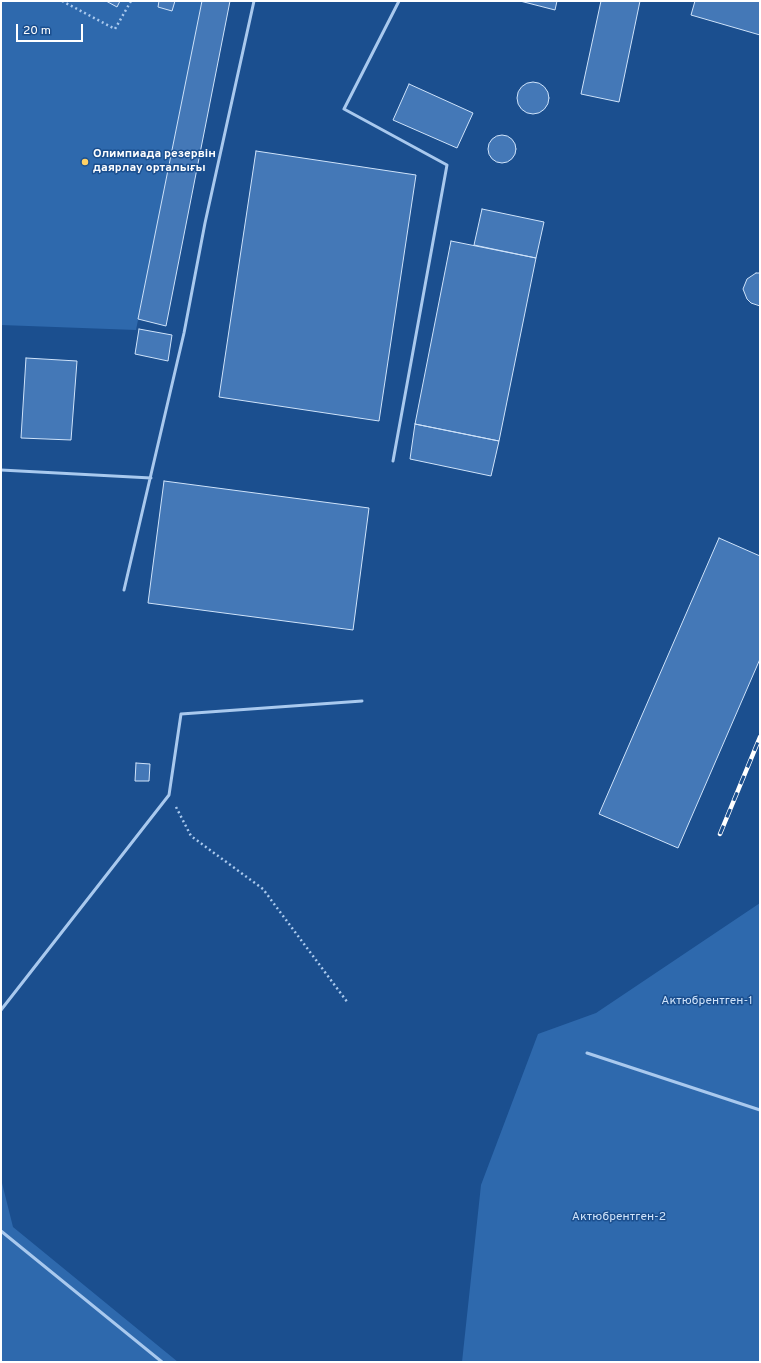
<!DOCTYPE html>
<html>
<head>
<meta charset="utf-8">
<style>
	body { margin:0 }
	#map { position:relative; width:761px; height:1363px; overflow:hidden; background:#1b4f8f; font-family:Overpass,sans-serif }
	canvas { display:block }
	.frame { position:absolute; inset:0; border:2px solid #fff; pointer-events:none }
	.scale { position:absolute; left:16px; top:24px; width:67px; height:18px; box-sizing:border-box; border:2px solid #fff; border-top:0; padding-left:5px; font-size:12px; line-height:14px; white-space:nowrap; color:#fff; -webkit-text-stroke:3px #1b4f8f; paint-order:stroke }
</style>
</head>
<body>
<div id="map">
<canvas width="761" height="1363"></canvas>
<div class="frame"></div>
<div class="scale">20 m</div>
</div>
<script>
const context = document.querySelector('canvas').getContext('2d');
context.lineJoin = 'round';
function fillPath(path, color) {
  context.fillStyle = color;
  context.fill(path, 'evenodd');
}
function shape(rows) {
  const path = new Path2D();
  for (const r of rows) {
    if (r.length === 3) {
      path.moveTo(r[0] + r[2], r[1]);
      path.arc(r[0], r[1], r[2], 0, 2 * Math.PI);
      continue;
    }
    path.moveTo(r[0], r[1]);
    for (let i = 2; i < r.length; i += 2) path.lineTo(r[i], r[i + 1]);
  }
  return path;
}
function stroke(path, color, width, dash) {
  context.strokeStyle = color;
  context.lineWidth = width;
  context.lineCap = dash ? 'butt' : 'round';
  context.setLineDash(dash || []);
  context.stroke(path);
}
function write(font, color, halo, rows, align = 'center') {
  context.font = font + ' Overpass,sans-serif';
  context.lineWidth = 3;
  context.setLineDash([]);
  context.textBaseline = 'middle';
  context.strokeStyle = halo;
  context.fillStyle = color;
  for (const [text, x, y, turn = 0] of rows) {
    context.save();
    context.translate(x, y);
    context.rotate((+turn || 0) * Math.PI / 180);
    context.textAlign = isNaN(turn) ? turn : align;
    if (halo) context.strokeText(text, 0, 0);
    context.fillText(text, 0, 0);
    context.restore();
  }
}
const green = shape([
	[1,1,202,1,136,330,1,325],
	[760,903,760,1362,462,1362,481,1185,538,1034,596,1013],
	[1,1179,13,1227,178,1362,1,1362]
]);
const building = shape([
	[106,1,120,1,117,7,106,1],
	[159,1,175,1,172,11,158,7,159,1],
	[202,1,230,1,166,326,138,319,202,1],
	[520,1,557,1,555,10,520,1],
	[601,1,640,1,619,102,581,94,601,1],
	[695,1,760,1,760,35,691,15,695,1],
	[533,98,16],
	[409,84,473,113,457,148,393,120,409,84],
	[502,149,14],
	[256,151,416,175,379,421,219,397,256,151],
	[482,209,544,222,536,258,474,245,482,209],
	[451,241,536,258,499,441,415,424,451,241],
	[756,273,760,273,760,306,751,303,747,299,743,289,747,279,756,273],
	[139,329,172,335,168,361,135,354,139,329],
	[26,358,77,361,71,440,21,438,26,358],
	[415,424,499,441,491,476,410,459,415,424],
	[164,481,369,508,353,630,148,603,164,481],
	[719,538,760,556,760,659,678,848,599,814,719,538],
	[136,763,150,764,149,781,135,781,136,763]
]);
const path = shape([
	[62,1,115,29,131,1],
	[176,807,191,836,263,889,348,1003]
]);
const service = shape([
	[393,461,447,165,344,109,399,1],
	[1,470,151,478],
	[124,590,184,333,205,223,254,1],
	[1,1010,169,795,181,714,362,701],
	[587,1053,760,1110],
	[1,1231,162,1362]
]);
const rail = shape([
	[720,834,760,737]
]);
const markers = [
	[85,162,4,"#ffd166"]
];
const poiNames = [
	["Олимпиада резервін",93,155],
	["даярлау орталығы",93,169]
];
const parkNames = [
	["Актюбрентген-1",707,1002],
	["Актюбрентген-2",619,1218]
];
fillPath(green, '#2e69ad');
fillPath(building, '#4478b7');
stroke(building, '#cfe3fa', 1);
stroke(path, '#a9c9ee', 2.5, [2, 3]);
stroke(service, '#a9c9ee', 3);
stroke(rail, '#fff', 4.5);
stroke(rail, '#1b4f8f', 3, [9]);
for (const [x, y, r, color] of markers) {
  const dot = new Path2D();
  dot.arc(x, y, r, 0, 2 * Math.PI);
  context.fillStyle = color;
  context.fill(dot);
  stroke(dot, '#1b4f8f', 1.5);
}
write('bold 12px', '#fff', '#1b4f8f', poiNames, 'left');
write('12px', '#cfe3fa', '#1b4f8f', parkNames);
</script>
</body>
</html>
